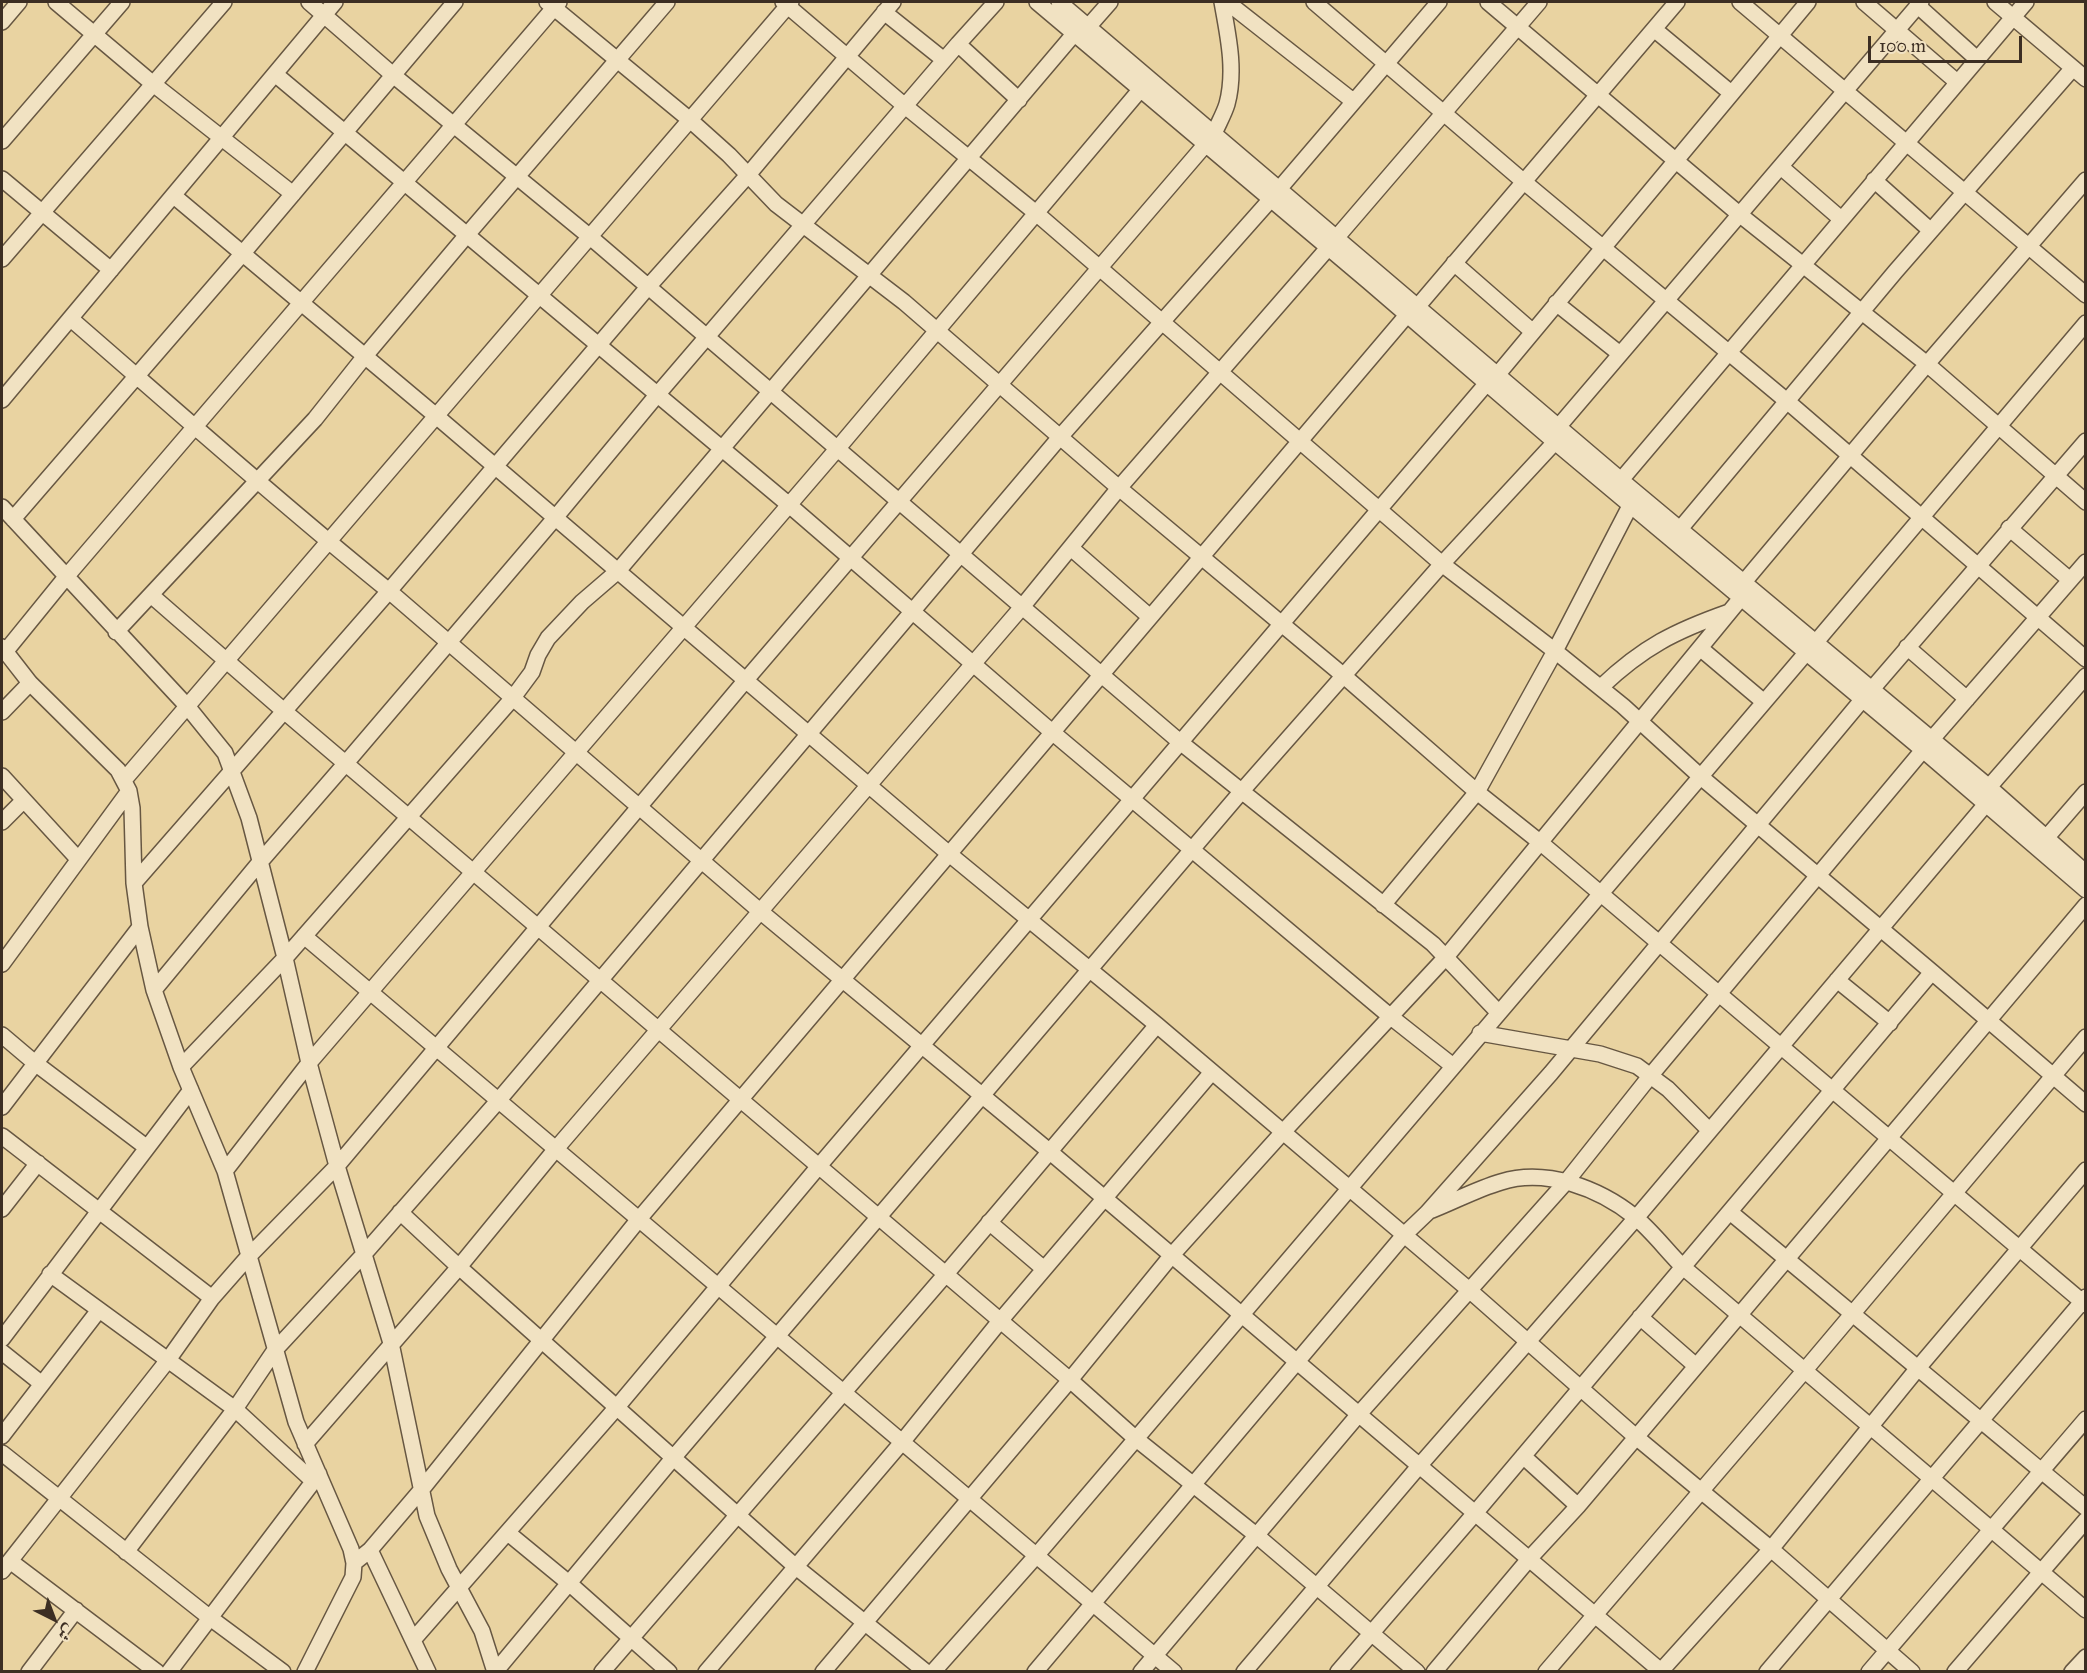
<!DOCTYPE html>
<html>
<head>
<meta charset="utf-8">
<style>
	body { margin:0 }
	#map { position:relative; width:2087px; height:1673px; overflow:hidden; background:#e9d3a1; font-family:"IM FELL Great Primer",Amiri,serif }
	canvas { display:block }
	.frame { position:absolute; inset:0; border:3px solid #3c2e23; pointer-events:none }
	.north { position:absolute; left:24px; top:1589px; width:60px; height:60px; -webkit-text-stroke:4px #f1e2c2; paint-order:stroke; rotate:138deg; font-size:16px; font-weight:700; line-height:24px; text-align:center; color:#3c2e23 }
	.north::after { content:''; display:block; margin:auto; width:21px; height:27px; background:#3c2e23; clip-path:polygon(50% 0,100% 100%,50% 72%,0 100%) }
	.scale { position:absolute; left:1868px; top:36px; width:154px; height:27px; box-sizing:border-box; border:3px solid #3c2e23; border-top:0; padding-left:8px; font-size:18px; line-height:21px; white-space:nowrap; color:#3c2e23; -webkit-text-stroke:4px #f1e2c2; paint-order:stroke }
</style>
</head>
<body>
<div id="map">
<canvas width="2087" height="1673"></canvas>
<div class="frame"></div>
<div class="north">ش</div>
<div class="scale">100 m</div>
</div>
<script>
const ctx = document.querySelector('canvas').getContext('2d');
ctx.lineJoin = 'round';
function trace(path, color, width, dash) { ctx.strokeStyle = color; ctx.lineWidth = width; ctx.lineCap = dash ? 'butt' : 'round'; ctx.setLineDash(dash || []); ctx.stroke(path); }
const minor = new Path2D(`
	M56,2L152,83L293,194
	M309,2L393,75L589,236L1180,742L1433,944L1498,1012
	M547,2L690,120L729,155L776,204L904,302L1119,488L1344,676L1477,792L1541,843L2086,1305
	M783,2L905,106L1036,213L1442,564L1555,651L1623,706L1701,777L1932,972L2086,1104
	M996,2L958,44L1019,100
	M1037,2L1368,281L1555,442L1923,750L2086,890
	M1059,2L1621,480L1989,787L2086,873
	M1227,2L1353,101
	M1314,2L1523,181L1788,402L2086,659
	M1488,2L1739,214L1927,364L2086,502
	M1740,2L2086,295
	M1864,2L1957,82
	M1995,2L2086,79
	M1917,5L1977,59
	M884,12L944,60
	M2,22L19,2
	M1088,27L1110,2
	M1654,29L1731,93
	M275,74L788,504L1052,732L1391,1017L1453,1066
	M1214,134C1218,124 1224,114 1227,104C1236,71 1228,35 1222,2
	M2,141L122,2
	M1781,167L1841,219
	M2,179L111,270
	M1874,180L1930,230
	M1280,188L1439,2
	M174,196L435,415L948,853L1157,1025L1468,1289L1636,1437L1771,1549L1912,1672
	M1337,237L1539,2
	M2,259L224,2
	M1454,263L1533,332
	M1556,303L1620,354
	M1418,306L1677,2
	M71,319C176,410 280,503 389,591L761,912L1049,1151L1662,1672
	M1498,374L1808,2
	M2,400L335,2
	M1559,426L1921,2
	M1621,480L2026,2
	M2,507L187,706L225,753L249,818L285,958L309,1063L337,1166L391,1343L427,1516L449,1569L482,1631L495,1672
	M13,519L243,253L455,2
	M2009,528L2070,580
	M1680,529L1895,272L2073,68
	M1071,548L1150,617
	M1744,582L1927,364L2086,180
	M151,595L284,711L1070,1380L1135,1438L1256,1535L1417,1672
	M116,632L315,419L365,356L466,236L667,2
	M1816,642L2086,323
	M2,647L30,683L118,770L129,791L132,808L134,883L140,927L154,990L181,1067L225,1171L296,1422L351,1549L354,1563L353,1577L305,1672
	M1907,647L1967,699
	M1700,648L1764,702
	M5,652L66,577L559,2
	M1601,687C1643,647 1675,631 1729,612
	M1872,689L2086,441
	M2,712L30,683
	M1932,739L2086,562
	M2,776L78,859
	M124,780L791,2
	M1989,787L2086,676
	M2,822L24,800
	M2047,837L2086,792
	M134,883L389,591L648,287L748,175L893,2
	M1383,905L1477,792L1555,651L1630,506
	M304,936L1174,1672
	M2,964L129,791
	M1837,980L1890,1023
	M154,990L260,862L346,763L555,518L657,395L958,44
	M1480,1033L1600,1054L1637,1066L1668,1089L1709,1130
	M2,1035L35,1063L146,1147
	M181,1067L285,958L512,699L532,672L538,655L548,638L582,602L618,571L1074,34
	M2,1107L140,927
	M2,1136L212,1298
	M225,1171L309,1063L838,448L1140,90
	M2,1209L38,1163
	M1432,1210C1455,1201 1477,1189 1501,1182C1546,1168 1599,1188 1635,1217C1652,1231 1667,1251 1683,1267L2086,1610
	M400,1212L459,1267L796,1567L926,1672
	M1730,1212L2086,1508
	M989,1222L1044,1269
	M50,1274L235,1409L313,1481
	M1640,1317L1696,1366
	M2,1339L191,1090
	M2,1352L42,1384
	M2,1436L99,1310
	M305,1444L459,1267L555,1150L1022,607L1119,488L1328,248
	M2,1453L209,1617L283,1672
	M1523,1456L1578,1506
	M508,1533L570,1584L669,1672
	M370,1550L428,1672
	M126,1552L235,1409L275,1350L364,1254L498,1101L1060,437L1271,199
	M10,1561L157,1672
	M354,1563L370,1550L422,1489L639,1219L1407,315
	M2,1571L168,1360L212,1298L248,1257L337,1166L745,681L1205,145
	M413,1640L617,1407L819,1166L1487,383
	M29,1672L76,1610
	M169,1672L319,1474
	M495,1672L674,1457L1241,792L1442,564L1555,442
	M602,1672L945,1275L1157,1025
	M706,1672L903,1441L1000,1321L1212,1072
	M823,1672L1070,1380L1172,1255L1283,1132L1446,957L1741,598
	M933,1672L1036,1556L1806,653
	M1035,1672L1404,1235L1427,1213L1551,1073L1862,700
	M1141,1672L1359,1414L1566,1182L1651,1075L1923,750
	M1244,1672L1420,1465L1636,1218L1986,804
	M1338,1672L1476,1512L1932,972
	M1434,1672L1529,1559L1578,1506L2086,905
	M1546,1672L1805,1370L2086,1037
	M1660,1672L1771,1549L1918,1368L2086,1170
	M1767,1672L2086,1297
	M1869,1672L2086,1419
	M1955,1672L2086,1520
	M2072,1672L2086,1657`);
trace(minor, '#675742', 18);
trace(minor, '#f1e2c2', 15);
</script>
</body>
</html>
